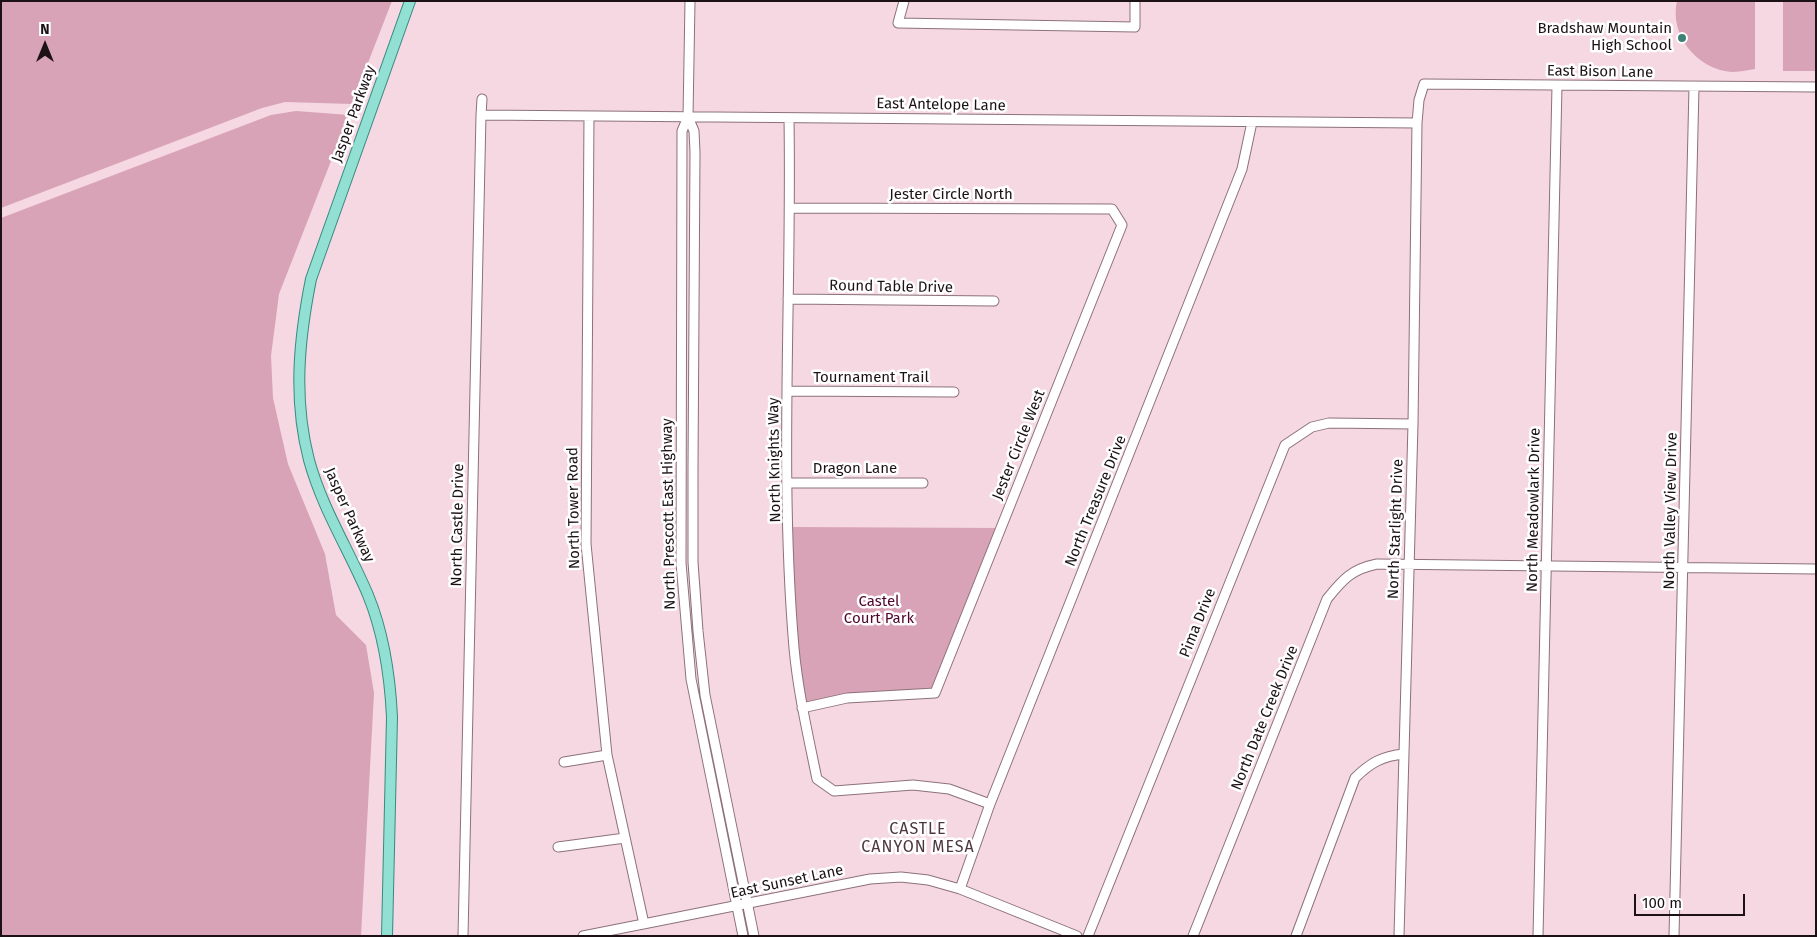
<!DOCTYPE html>
<html>
<head>
<meta charset="utf-8">
<style>
	body { margin:0 }
	#map { position:relative; width:1817px; height:937px; overflow:hidden; background:#f5d8e2; font-family:"Fira Sans",sans-serif }
	canvas { display:block }
	.frame { position:absolute; inset:0; border:2px solid #1c1216; pointer-events:none }
	.north { position:absolute; left:20px; top:20px; width:50px; height:50px; -webkit-text-stroke:4px #fff; paint-order:stroke; rotate:0deg; font-size:14px; font-weight:700; line-height:20px; text-align:center; color:#1c1216 }
	.north::after { content:''; display:block; margin:auto; width:18px; height:22px; background:#1c1216; clip-path:polygon(50% 0,100% 100%,50% 72%,0 100%) }
	.scale { position:absolute; left:1634px; top:894px; width:111px; height:22px; box-sizing:border-box; border:2px solid #1c1216; border-top:0; padding-left:6px; font-size:15px; line-height:18px; white-space:nowrap; color:#1c1216; -webkit-text-stroke:4px #fff; paint-order:stroke }
</style>
</head>
<body>
<div id="map">
<canvas width="1817" height="937"></canvas>
<div class="frame"></div>
<div class="north">N</div>
<div class="scale">100 m</div>
</div>
<script>
const ctx = document.querySelector('canvas').getContext('2d');
ctx.lineJoin = 'round';
function fillPath(path, color) { ctx.fillStyle = color; ctx.fill(path, 'evenodd'); }
function trace(path, color, width, dash) { ctx.strokeStyle = color; ctx.lineWidth = width; ctx.lineCap = dash ? 'butt' : 'round'; ctx.setLineDash(dash || []); ctx.stroke(path); }
function drawText(font, color, halo, rows, align = 'center') {
  ctx.font = font + ' "Fira Sans",sans-serif'; ctx.lineWidth = 5; ctx.setLineDash([]); ctx.textBaseline = 'middle'; ctx.strokeStyle = halo; ctx.fillStyle = color; for (const [text, x, y, turn = 0] of rows) {
    ctx.save(); ctx.translate(x, y); ctx.rotate((+turn || 0) * Math.PI / 180); ctx.textAlign = isNaN(turn) ? turn : align; if (halo) ctx.strokeText(text, 0, 0); ctx.fillText(text, 0, 0); ctx.restore();
  }
}
const green = new Path2D(`
	M1,1H392L352,104L285,102L262,108L1,208Z
	M1677,1H1755V69C1747,70 1739,72 1731,72C1697,69 1669,35 1677,1Z
	M1783,1H1816V71H1783Z
	M296,111L349,115L279,294L271,356L273,398L288,464L325,554L336,615L366,645L374,693L361,936H1V218L271,115Z
	M789,527L1001,528L935,693L802,708Z`);
const minor = new Path2D(`
	M690,1L688,117L682,131L681,563L691,679L743,936
	M904,1L898,23L1135,27V1
	M482,99L481,115L1417,123
	M589,116L586,544L607,755L644,924
	M688,117L694,131L695,152L693,468V562L698,631L705,695L754,936
	M789,118C792,294 779,472 794,648C798,692 808,735 817,779L834,791L913,785L949,789L990,804
	M790,208L1112,209L1122,225L935,693L847,698L802,708
	M788,299L994,301
	M788,391L954,392
	M787,483H923
	M564,762L607,755
	M558,847L625,838
	M960,889L990,804L1242,169L1252,122
	M463,936L481,115
	M583,936L870,879L901,877L928,880L960,889L1077,936
	M1088,936L1285,445L1312,427L1329,423L1413,424
	M1193,936L1327,599C1343,579 1352,569 1377,564L1816,569
	M1296,936L1355,778C1370,763 1382,756 1404,754
	M1399,936L1413,424L1417,123L1419,100L1424,84L1816,87
	M1538,936L1557,86
	M1674,936L1694,87`);
const major = new Path2D(`
	M387,936L392,717C390,675 384,634 368,595C349,550 322,508 309,460C293,399 299,339 311,279L410,1`);
const markers = [
	[1682,38,5,"#3d8176"]
];
const poiNames = [
	["Bradshaw Mountain",1672,29],
	["High School",1672,46]
];
const streetNames = [
	["East Bison Lane",1600,72,1],
	["East Antelope Lane",941,105,1],
	["Jasper Parkway",354,114,-70],
	["Jester Circle North",951,195],
	["Round Table Drive",891,287,1],
	["Tournament Trail",871,378],
	["Jester Circle West",1019,445,-68],
	["North Knights Way",775,460,-91],
	["Dragon Lane",855,469],
	["North Treasure Drive",1096,501,-68],
	["North Tower Road",574,508,-91],
	["North Meadowlark Drive",1534,510,-89],
	["North Valley View Drive",1671,511,-89],
	["North Prescott East Highway",669,514,-91],
	["Jasper Parkway",349,515,66],
	["North Castle Drive",458,525,-89],
	["North Starlight Drive",1396,529,-88],
	["Pima Drive",1198,623,-68],
	["North Date Creek Drive",1265,718,-68],
	["East Sunset Lane",787,882,-12]
];
const parkNames = [
	["Castel",879,602],
	["Court Park",879,619]
];
const neighbourhoodNames = [
	["CASTLE",918,830],
	["CANYON MESA",918,848]
];
fillPath(green, '#d8a3b6');
trace(minor, '#8c717b', 11);
trace(major, '#398a7f', 12);
trace(minor, '#fff', 9);
trace(major, '#92dfd4', 10);
for (const [x, y, r, color] of markers) { const dot = new Path2D(); dot.arc(x, y, r, 0, 2 * Math.PI); ctx.fillStyle = color; ctx.fill(dot); trace(dot, '#fff', 2); }
drawText('15px', '#1c1216', '#fff', poiNames, 'right');
drawText('15px', '#1c1216', '#fff', streetNames);
drawText('15px', '#51042d', '#fff', parkNames);
ctx.letterSpacing = '1px';
drawText('16px', '#4d363e', '#fff', neighbourhoodNames);
ctx.letterSpacing = '0px';
</script>
</body>
</html>
